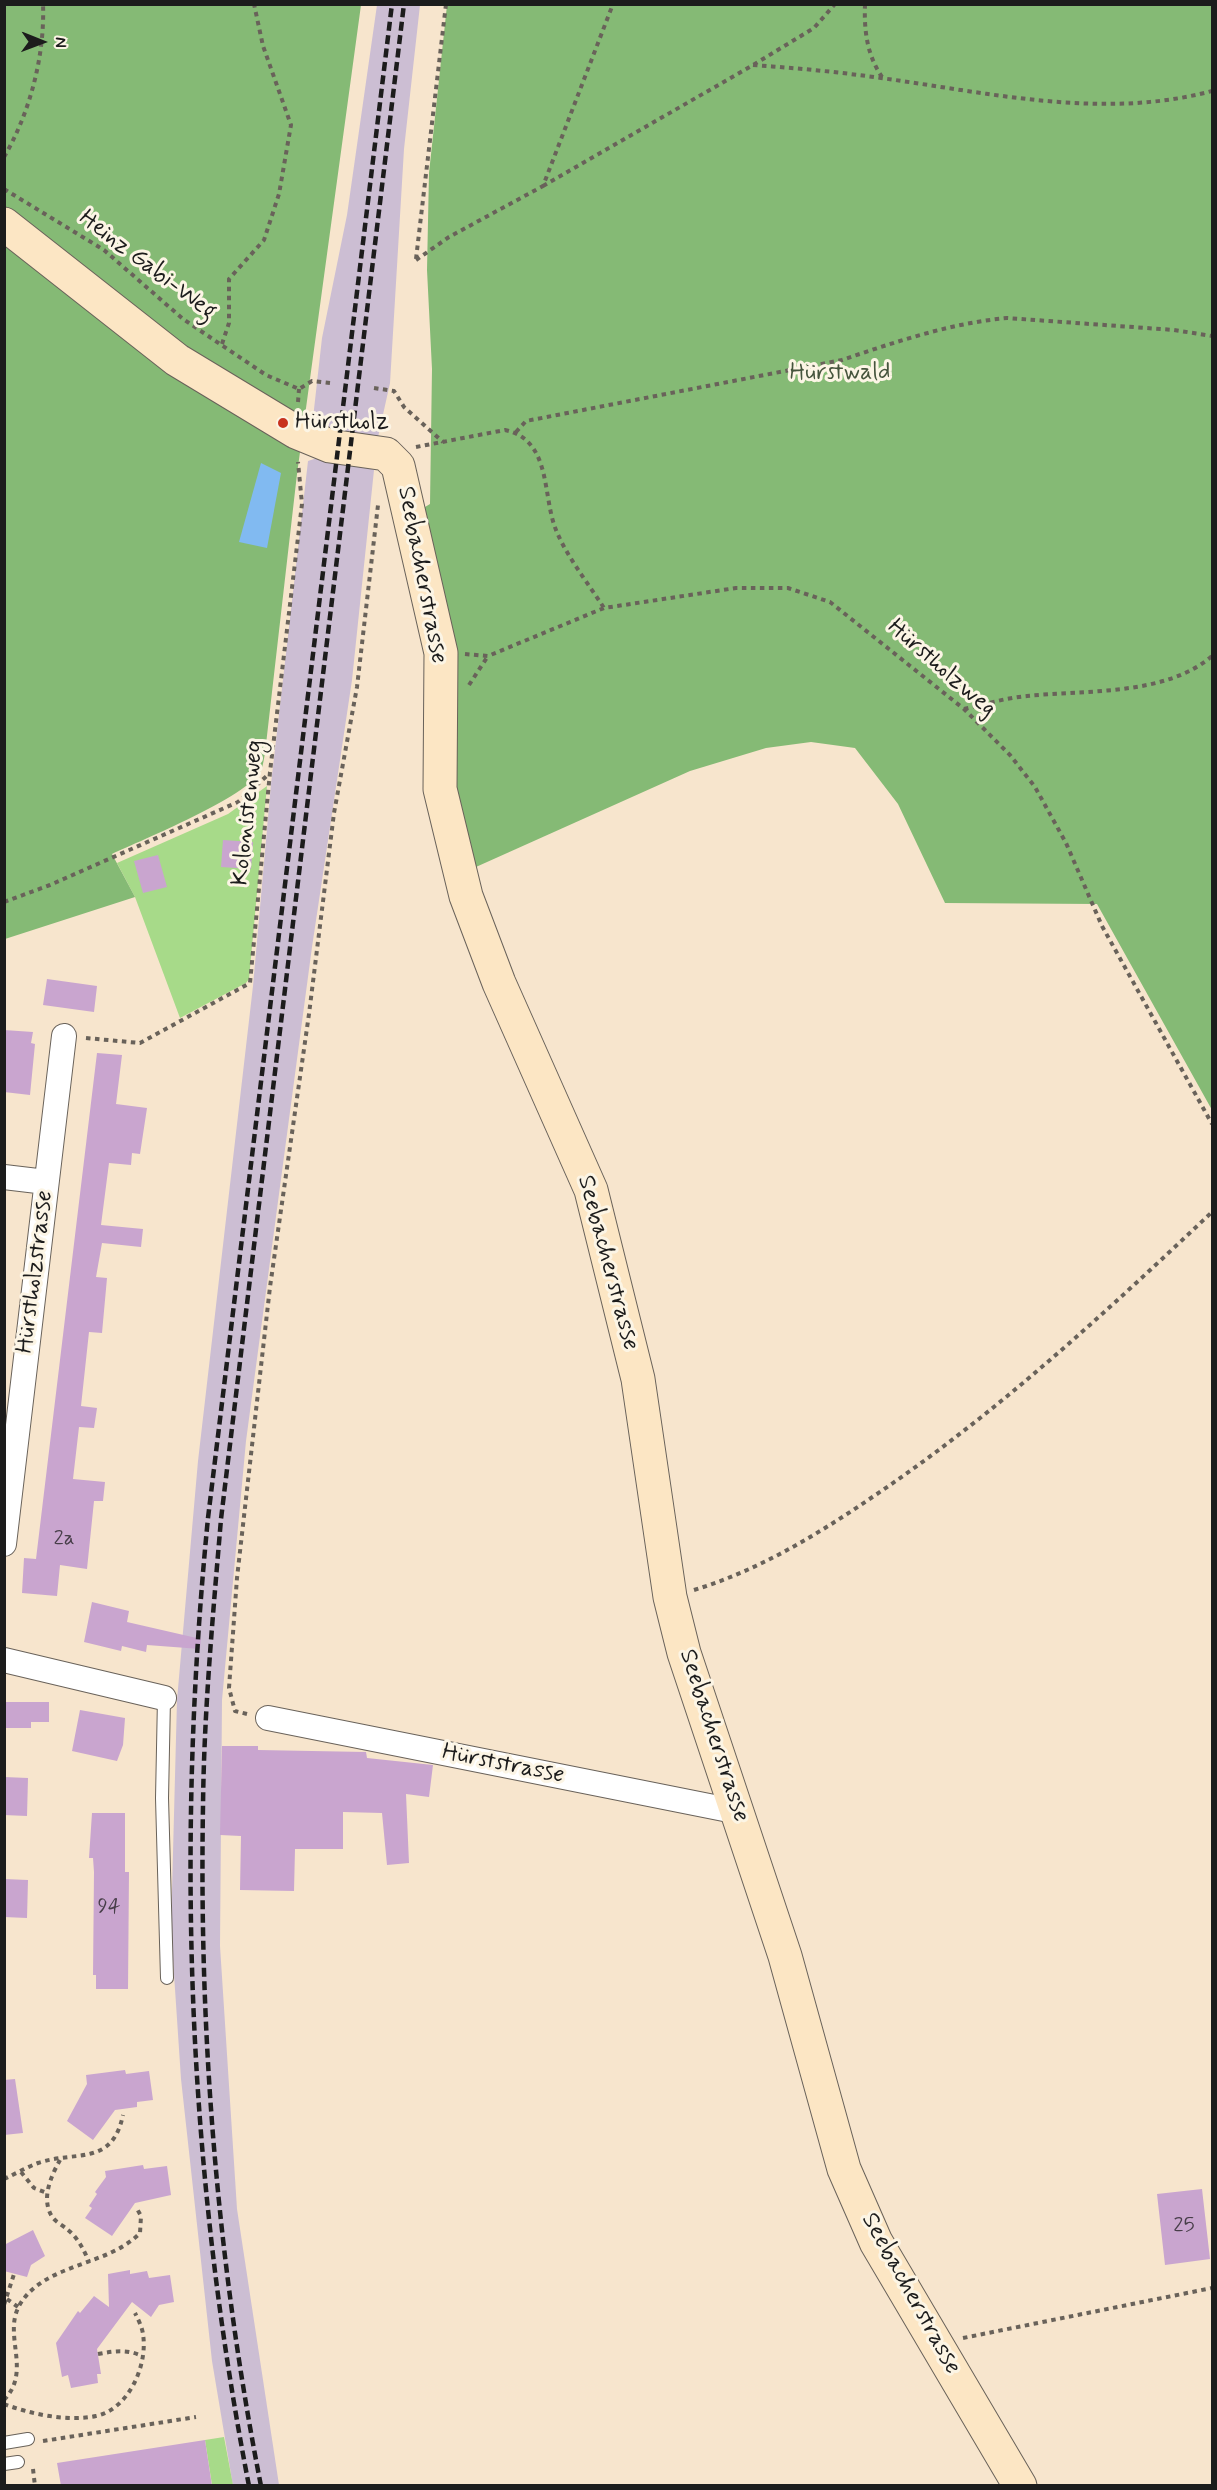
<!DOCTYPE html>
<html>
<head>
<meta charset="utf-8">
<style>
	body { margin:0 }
	#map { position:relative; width:1217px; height:2490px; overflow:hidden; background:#f7e5cd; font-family:Mynerve,sans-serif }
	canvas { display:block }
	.frame { position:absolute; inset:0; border:6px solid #1c1c1c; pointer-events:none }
	.north { position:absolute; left:12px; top:12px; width:60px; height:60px; -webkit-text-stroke:4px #fcf5e5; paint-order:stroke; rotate:91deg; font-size:16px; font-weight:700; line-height:24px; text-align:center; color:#1c1c1c }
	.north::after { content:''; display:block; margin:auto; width:21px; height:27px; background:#1c1c1c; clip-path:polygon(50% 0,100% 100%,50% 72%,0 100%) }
</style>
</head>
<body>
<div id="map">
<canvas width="1217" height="2490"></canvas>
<div class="frame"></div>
<div class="north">N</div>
</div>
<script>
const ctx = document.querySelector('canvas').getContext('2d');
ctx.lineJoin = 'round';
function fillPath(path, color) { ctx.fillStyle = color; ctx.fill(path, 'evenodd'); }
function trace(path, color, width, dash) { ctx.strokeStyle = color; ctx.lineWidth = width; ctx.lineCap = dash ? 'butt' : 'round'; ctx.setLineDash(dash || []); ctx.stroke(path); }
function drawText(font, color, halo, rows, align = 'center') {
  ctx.font = font + ' Mynerve,sans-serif'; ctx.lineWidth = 6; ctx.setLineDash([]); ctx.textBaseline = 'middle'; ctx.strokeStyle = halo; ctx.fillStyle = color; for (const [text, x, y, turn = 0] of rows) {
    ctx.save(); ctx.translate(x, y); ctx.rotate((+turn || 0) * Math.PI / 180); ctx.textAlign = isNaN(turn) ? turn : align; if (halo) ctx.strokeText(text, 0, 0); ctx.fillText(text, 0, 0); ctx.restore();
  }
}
const industrial = new Path2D(`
	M377,5H420L404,149L390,383L378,437L312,427L322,338L347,215Z
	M329,454L374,470L352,680L312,947L246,1441L222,1700L220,1946L237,2209L279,2485L233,2486L212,2361L181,2079L171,1929L177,1700L198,1461L253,986L271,784L308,461Z`);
const green = new Path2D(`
	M267,786L249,979L246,983L180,1018L135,897L117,863L228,814Z
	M224,2437L233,2485H212L205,2440Z`);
const forest = new Path2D(`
	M5,5H361L297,474L265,753C264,758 263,766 261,771C247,797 142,840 112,854L135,897L5,939Z
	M447,5H1212V1110L1097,904L945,903L898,804L855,748L811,742L766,748L690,771L467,871L420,510L430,504L432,369L427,270L429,173Z`);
const water = new Path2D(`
	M261,463L281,473L267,548L239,542Z`);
const building = new Path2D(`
	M223,840L253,842L251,869L221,867Z
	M158,855L167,887L143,893L134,861Z
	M47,979L97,986L94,1012L43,1005Z
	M4,1030L33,1032L31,1043L35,1044L30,1095L4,1092Z
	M97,1053L122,1055L116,1104L147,1108L140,1154L132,1153L131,1165L109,1163L101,1225L143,1229L141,1247L102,1243L96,1277L107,1278L102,1333L89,1332L81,1406L97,1408L94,1428L79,1427L73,1479L105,1482L103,1501H94L87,1569L60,1565L57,1596L22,1593L24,1558L36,1559Z
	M92,1602L129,1611L127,1622L201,1639L200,1649L147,1645L146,1652L122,1646L121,1651L84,1642Z
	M4,1702H49V1722H31V1728H4Z
	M80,1710L125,1718L123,1745L117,1761L72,1751Z
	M222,1746H258V1750L366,1752L367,1758L433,1765L429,1797L406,1794L409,1863L387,1865L382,1813L343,1812V1849H295L294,1891L240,1890L241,1836L220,1835Z
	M4,1777L28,1778L27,1816L4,1815Z
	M92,1813H125V1872H129L128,1989H96V1975H93L94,1872L93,1858H89Z
	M4,1879L28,1880L27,1918L4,1917Z
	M125,2070L126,2074L149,2071L153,2100L137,2102V2107L115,2110L93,2140L67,2121L87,2084L86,2075Z
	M15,2079L23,2133L4,2135V2080Z
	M143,2165L144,2169L167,2166L171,2195L135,2203L112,2236L85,2218L92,2208L89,2206L97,2194L95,2192L106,2177L105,2171Z
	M1202,2189L1210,2259L1165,2265L1157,2194Z
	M33,2230L45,2256L31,2265L27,2277L4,2271V2245Z
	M130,2270V2274L147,2271L149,2278L170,2275L174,2302L159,2305L151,2317L132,2302L97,2349L101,2374H97L98,2383L71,2388L68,2375L62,2377L56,2343L78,2311L80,2313L94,2296L109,2307L108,2274Z
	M205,2440L212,2486H61L57,2463Z`);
const path = new Path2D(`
	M865,4C864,31 867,55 882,77
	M753,65C796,68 839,72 881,78C990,93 1104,120 1212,91
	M4,157C30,113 45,55 43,4
	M543,186L753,65L814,28L835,4
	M4,189L104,250L183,319L266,375L299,389L312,381L330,383
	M416,259L446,4
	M416,260L449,237L543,186L613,4
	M222,344L229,323V279L264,240L279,194L291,125L263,46L254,4
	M374,388L394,391L404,407L443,442
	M298,402L299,389
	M516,432L526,421L842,360C895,342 951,323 1007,318L1174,330L1212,336
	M416,447L505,430C552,440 542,496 556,530C567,557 588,583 604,608
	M465,654L488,656L604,608L736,588H788L830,602L964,709L1010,755L1035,787L1066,843L1102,926L1212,1124
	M469,685L488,656
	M964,709C985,704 1006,698 1027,696C1085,690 1166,696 1212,656
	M4,902L50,885L238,802L270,773
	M86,1038L140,1043L250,983L270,772L302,504L298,462
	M694,1590C759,1570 815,1536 871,1498C995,1415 1104,1314 1212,1212
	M247,1714L235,1711L229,1688L237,1578L270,1287L309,1014L334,813L357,687L378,505
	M60,2160C51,2176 40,2200 53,2218C57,2223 64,2226 68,2230C78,2238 84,2250 89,2262
	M21,2172L34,2188L47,2193
	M4,2179C15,2174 27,2167 38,2163C76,2150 112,2167 123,2115
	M7,2299L18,2307
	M4,2305L14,2274
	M963,2338L1212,2288
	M98,2354C114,2351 127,2349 142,2356
	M4,2400C32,2371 3,2336 19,2306C43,2263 107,2267 140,2233L141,2216L136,2207
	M4,2404C30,2414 68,2422 96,2416C129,2409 148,2365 143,2334C142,2327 138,2319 135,2313
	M43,2441L196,2417
	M33,2469L35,2486`);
const lane = new Path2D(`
	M164,1698L162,1798L167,1978
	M4,2443L28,2439
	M4,2464L18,2462`);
const street = new Path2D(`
	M4,1177L46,1182
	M4,1544L64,1036
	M4,1660L164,1698
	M268,1718L739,1812`);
const secondary = new Path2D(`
	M4,224L177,360L296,432L330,446L386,454L398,466L441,653L440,789L466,896L499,983L591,1190L638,1379L670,1597L684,1653L785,1956L844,2169L876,2242L1020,2486`);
const rail = new Path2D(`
	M249,2486C187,2167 176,1841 208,1518L392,4
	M261,2486C217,2262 199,2034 203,1806C204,1710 213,1615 221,1519L404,4`);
const markers = [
	[283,423,6,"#c8321e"]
];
const numberNames = [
	["2a",64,1540],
	["94",109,1908],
	["25",1184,2227]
];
const streetNames = [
	["Heinz Gabi-Weg",147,266,37],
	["Seebacherstrasse",421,575,79],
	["Hürstholzweg",941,669,41],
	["Kolonistenweg",249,813,-84],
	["Seebacherstrasse",607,1263,75],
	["Hürstholzstrasse",36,1272,-83],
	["Seebacherstrasse",713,1736,72],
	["Hürststrasse",503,1765,11],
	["Seebacherstrasse",910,2294,61]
];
const parkNames = [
	["Hürstwald",840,374]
];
const poiNames = [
	["Hürstholz",295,423]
];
fillPath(industrial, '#ccbed3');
fillPath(green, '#a7da89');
fillPath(forest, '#85ba75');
fillPath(water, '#81baf1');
fillPath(building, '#c9a5cf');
trace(lane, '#69625a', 14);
trace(street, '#69625a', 26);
trace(secondary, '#69625a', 35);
trace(path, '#69625a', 4, [4.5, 4.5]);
trace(lane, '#fff', 12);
trace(street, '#fff', 24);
trace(secondary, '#fce6c4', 33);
trace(rail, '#1c1c1c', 4.5, [9, 4.5]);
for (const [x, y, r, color] of markers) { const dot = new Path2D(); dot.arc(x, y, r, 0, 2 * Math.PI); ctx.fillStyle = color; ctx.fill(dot); trace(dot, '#fcf5e5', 2); }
drawText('21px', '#473e49', null, numberNames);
drawText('24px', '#1c1c1c', '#fcf5e5', streetNames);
drawText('24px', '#46553d', '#fcf5e5', parkNames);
drawText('24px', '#1c1c1c', '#fcf5e5', poiNames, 'left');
</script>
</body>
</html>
